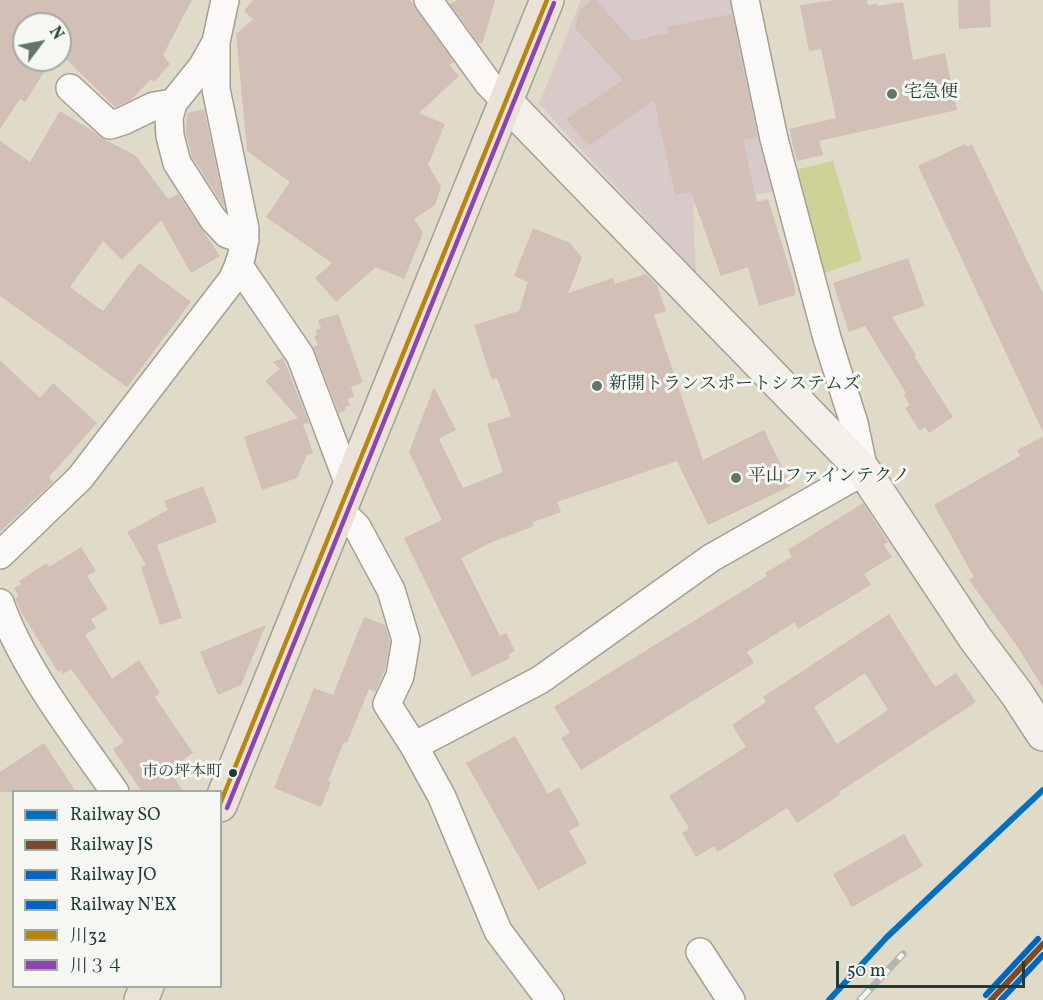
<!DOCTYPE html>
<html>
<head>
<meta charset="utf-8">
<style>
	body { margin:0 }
	#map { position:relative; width:1043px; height:1000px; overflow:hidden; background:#e0dac8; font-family:Vollkorn,"Noto Serif JP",serif }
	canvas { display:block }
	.legend { position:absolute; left:12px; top:790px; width:210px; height:198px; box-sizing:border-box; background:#f6f6f2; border:2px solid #a0aca6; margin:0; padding:8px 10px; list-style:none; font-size:18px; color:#1f3d34 }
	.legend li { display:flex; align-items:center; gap:12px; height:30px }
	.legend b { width:30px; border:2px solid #a0aca6 }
	.north { position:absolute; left:12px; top:12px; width:60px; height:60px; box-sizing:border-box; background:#f6f6f2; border:2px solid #a0aca6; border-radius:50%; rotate:58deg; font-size:16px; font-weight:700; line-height:24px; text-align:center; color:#1f3d34 }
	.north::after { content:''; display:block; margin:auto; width:21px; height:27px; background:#637468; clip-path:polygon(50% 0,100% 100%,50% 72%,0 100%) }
	.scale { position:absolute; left:836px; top:961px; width:189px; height:27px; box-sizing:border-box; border:3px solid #1f3d34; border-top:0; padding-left:8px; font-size:18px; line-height:21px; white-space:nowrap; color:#1f3d34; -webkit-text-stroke:4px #f6f6f2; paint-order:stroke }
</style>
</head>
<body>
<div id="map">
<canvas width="1043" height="1000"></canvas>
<ul class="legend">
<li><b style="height:8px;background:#0071c1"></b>Railway SO</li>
<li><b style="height:8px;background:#7a4b2a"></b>Railway JS</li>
<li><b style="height:8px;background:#0067c0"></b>Railway JO</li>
<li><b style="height:8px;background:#0065bd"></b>Railway N'EX</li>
<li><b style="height:8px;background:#b68610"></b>川32</li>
<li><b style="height:8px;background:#8e44ad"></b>川３４</li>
</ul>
<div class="north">N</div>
<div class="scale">50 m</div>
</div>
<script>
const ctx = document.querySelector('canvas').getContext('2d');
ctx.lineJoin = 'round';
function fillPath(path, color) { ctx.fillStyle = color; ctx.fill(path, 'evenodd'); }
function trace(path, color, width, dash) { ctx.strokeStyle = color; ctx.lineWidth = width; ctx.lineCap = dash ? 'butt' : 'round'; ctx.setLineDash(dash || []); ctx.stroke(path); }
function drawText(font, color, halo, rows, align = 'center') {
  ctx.font = font + ' Vollkorn,"Noto Serif JP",serif'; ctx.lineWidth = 6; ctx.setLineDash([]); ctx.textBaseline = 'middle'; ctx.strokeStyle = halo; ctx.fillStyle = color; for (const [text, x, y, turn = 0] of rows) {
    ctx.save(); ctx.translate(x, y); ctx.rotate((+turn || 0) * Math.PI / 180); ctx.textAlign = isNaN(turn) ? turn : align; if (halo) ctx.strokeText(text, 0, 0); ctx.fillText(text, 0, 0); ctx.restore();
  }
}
const industrial = new Path2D(`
	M581,0H736L778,191L693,205L696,273L539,104Z`);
const green = new Path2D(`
	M833,161L862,260L824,273L795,170Z`);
const building = new Path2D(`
	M0,0H192L163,55L170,64L154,82L151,79L131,100L115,107L60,53V24H24V60H52L25,102L20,99L0,129Z
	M253,0H410L454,62L449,65L459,76L419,113L445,124L428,165L441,186L435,205L414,219L423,233L404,279L376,267L336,302L315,278L332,263L266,217L290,182L247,151L236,34L253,19L244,11Z
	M457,0H495L483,42L479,44L450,4Z
	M592,0H596L632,41L668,33L667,27L732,14L757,137L743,140L757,202L768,199L795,287V295L759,306L748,267L721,276L691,192L675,195L654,100L589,146L566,119L623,80L575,28L579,11Z
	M836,0H867L868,5L877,4L878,6L903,2L913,60L945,53L957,110L819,141L823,155L797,161L789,129L836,118L821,49L809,51L800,5Z
	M958,0H990L991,27L959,29Z
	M204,109L225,208L192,157L186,134L187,113Z
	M60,111L93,131L100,137L136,156L168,199L178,194L220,256L191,273L161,220L122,260L103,241L70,287L103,311L139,263L191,302L127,387L0,296V141L30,162Z
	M965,144L966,147L972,144L1043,294V432L918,166Z
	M533,228L570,243L582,258L568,293L613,278L615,284L646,274L657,285L666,311L654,315L703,460L764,430L791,486L708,525L677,461L557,502L561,512L533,522L534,526L492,542L461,558L500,636L506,633L515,651L509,654L510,658L472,677L404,538L442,520L409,452L434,387L456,430L439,439L463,488L503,472L487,424L511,416L497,378L492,380L474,325L519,311L528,282L514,276Z
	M908,258L925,306L892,317L916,355L914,356L953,417L929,433L925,427L920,431L905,408L910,405L904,395L906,393L865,326L849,332L833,283Z
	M338,314L363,382L351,387L354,397L348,399L350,405L345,407L346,410L339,413L313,347L318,345L314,336L317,335L316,330L321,328L318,320Z
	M283,358L309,423L303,424L313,453L307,455L297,478L262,490L244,437L298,418L265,381L280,369L273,362Z
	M0,360L40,398L53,383L97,423L49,477L53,482L0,532Z
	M1043,437V688L1019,649L969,580L974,577L934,505L1020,456L1017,450Z
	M203,486L217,522L157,545L182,618L160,625L141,567L146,565L127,532L168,510L164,501Z
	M863,503L888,542L884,545L892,557L864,574L871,585L798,629L795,622L747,652L754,663L581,770L561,738L570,733L554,707L767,576L765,573L792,557L788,550Z
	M81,547L96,571L87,576L108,609L91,619L96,628L85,635L112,679L139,660L160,693L155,697L193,753L171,768L177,777L175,779L183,792H142L113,749L124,742L71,669L63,674L61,670L58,672L20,610L15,598L19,596L14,588L21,584L19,581L47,563L49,567Z
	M889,614L935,687L956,673L976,702L839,792L841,794L797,823L787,808L718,852L714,846L696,857L682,833L689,828L669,796L746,747L732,725L766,702L763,697ZM865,673L888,710L837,744L814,707Z
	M364,617L385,625L390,641L386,667L375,692L369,689L347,743L344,742L328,781L331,782L321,807L274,788L314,688L333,695Z
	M266,625L241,685L218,695L200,652Z
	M515,736L548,794L559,787L580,825L569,831L587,863L538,890L466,763Z
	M44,743L76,792H0V772Z
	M904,834L923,866L852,907L833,874Z`);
const street = new Path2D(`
	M428,0L488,83L506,102
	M216,42L202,67L173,103L169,118L170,136L177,163L213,219L227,234L245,240
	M70,88L110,125L123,121L154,106L173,103
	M239,266L300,355L350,487
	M340,510L357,527L391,590L406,640L400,676L387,704L414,746L442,797L498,931L550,1000
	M0,555L80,478L232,280C241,263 245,248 245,229L216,89V42L225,0
	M0,603C24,670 74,733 115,792
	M414,746L540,680L711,558L864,471L854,423L827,338L774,139L745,0
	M700,952L731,1000`);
const secondary = new Path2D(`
	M506,102L864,471L975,638L1017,694L1043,734`);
const highway = new Path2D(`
	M220,805L547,0
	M141,1000L147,986`);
const rail = new Path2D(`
	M860,1000L903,954`);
const bus1 = new Path2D(`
	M220,804L547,0`);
const bus2 = new Path2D(`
	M227,808L554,3`);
const rail1 = new Path2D(`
	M829,1000L887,937L1043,790`);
const rail2 = new Path2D(`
	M991,1000L1043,944`);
const rail3 = new Path2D(`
	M1001,1000L1043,955`);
const rail4 = new Path2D(`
	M986,995L1038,939`);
const markers = [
	[892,94,6,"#637468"],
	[597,386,6,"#637468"],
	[736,478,6,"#637468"],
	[233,773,5,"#1f3d34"]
];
const busNames = [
	["市の坪本町",222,773]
];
const poiNames = [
	["宅急便",904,94],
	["新開トランスポートシステムズ",609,386],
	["平山ファインテクノ",748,478]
];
fillPath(industrial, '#d8cac8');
fillPath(green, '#cdd297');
fillPath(building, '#d2bfb6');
trace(street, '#a0a094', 30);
trace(secondary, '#a0a094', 36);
trace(highway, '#a0a094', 36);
trace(street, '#faf9f7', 27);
trace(secondary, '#f4f0e9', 33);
trace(highway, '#eae2d6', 33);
trace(rail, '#b1b4b0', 7);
trace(rail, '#f6f6f2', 4.5, [14]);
trace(bus1, '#b68610', 4.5);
trace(bus2, '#8e44ad', 4.5);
trace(rail1, '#0071c1', 6);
trace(rail2, '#7a4b2a', 6);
trace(rail3, '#0067c0', 6);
trace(rail4, '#0065bd', 6);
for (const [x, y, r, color] of markers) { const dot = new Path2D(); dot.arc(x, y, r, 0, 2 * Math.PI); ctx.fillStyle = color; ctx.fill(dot); trace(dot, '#f6f6f2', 2); }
drawText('16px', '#1f3d34', '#f6f6f2', busNames, 'right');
drawText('18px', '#1f3d34', '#f6f6f2', poiNames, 'left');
</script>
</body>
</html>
